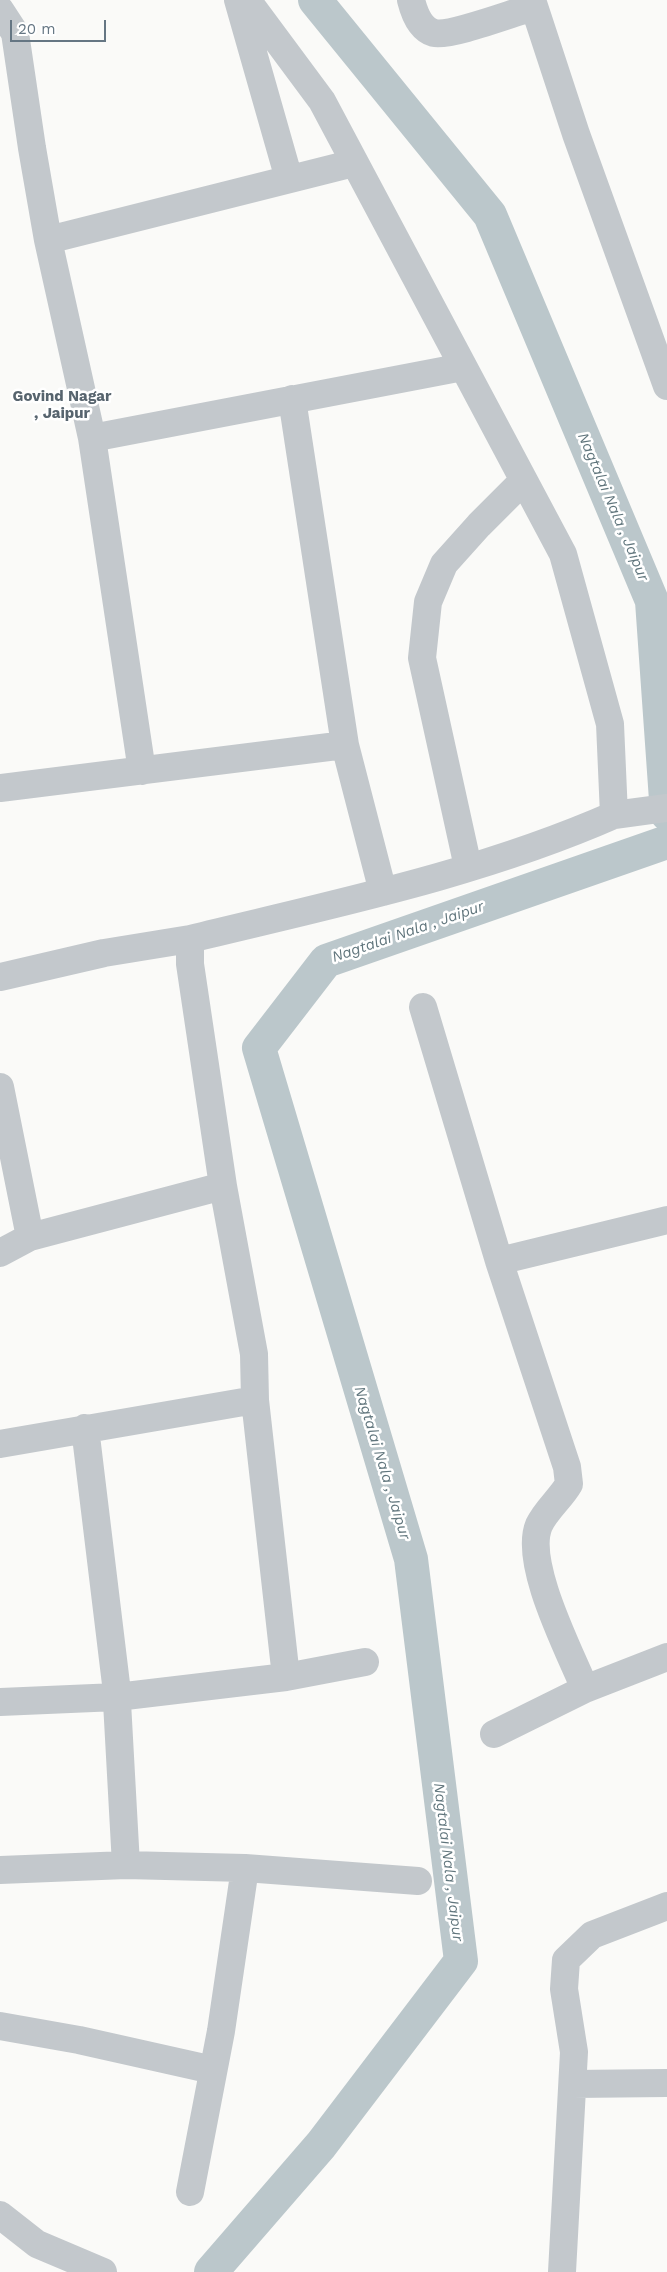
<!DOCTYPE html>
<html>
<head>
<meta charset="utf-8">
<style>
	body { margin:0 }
	#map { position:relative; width:667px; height:2272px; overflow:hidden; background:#fafaf8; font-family:"Work Sans",sans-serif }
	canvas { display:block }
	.scale { position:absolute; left:10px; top:20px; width:96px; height:22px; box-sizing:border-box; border:2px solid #657683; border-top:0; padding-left:6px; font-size:15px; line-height:18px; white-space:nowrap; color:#657683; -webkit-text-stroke:4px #fff; paint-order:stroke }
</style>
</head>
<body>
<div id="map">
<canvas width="667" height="2272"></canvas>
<div class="scale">20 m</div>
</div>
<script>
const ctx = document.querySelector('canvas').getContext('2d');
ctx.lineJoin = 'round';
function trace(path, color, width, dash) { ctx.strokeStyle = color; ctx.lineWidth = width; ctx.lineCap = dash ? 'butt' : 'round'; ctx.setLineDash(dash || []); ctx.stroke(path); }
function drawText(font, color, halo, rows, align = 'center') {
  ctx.font = font + ' "Work Sans",sans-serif'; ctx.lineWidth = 5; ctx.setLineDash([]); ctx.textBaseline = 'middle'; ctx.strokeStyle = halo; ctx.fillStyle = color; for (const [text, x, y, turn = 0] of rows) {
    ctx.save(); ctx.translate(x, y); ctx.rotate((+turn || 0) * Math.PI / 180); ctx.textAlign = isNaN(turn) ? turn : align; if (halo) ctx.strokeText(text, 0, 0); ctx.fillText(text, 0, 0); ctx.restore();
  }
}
const canal = new Path2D(`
	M315,0L490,215L652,601L667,814
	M211,2272L321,2145L461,1961L411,1559L259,1048L326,961L667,842`);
const minor = new Path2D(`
	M238,0L289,179
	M247,0L322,101L563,554L610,724L614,815C480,874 333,904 190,939V964L223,1186L254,1354L255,1400L286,1677
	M411,0C414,12 420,29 434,33C450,37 515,12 534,7
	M532,0L576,134L667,386
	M0,10L15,33L32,148L48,240
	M92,438L48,240L354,163
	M345,745L383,892
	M142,771L92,438L463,367
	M0,788L345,745L292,399
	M614,815L667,808
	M468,867L422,658L428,602L444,564L479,525L523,481
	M0,977L104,953L190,939
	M423,1007L499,1261L667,1220
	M0,1087L30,1237L223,1186
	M0,1253L30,1237
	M499,1261L567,1467L569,1484C561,1498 546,1510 539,1525C523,1563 570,1652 585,1689L667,1657
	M85,1428L116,1684L126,1865
	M0,1444L255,1400
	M0,1702L117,1697L286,1677L365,1662
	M494,1734L585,1689
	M245,1868L418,1881
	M0,1870L126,1865L245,1868L221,2031L190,2192
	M0,2026L79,2040L213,2070
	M573,2084L667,2083
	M0,2215L37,2244L103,2272
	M562,2272L574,2052L564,1989L566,1960L592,1935L667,1906`);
const neighbourhoodNames = [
	["Govind Nagar",62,397],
	[", Jaipur",62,414]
];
const waterNames = [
	["Nagtalai Nala , Jaipur",613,507,67],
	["Nagtalai Nala , Jaipur",408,932,-19],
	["Nagtalai Nala , Jaipur",382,1463,73],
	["Nagtalai Nala , Jaipur",448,1862,83]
];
trace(canal, '#bbc7cb', 34);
trace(minor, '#c3c8cc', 28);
drawText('bold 15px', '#57646e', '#fff', neighbourhoodNames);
drawText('italic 15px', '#60757c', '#fff', waterNames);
</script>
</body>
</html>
